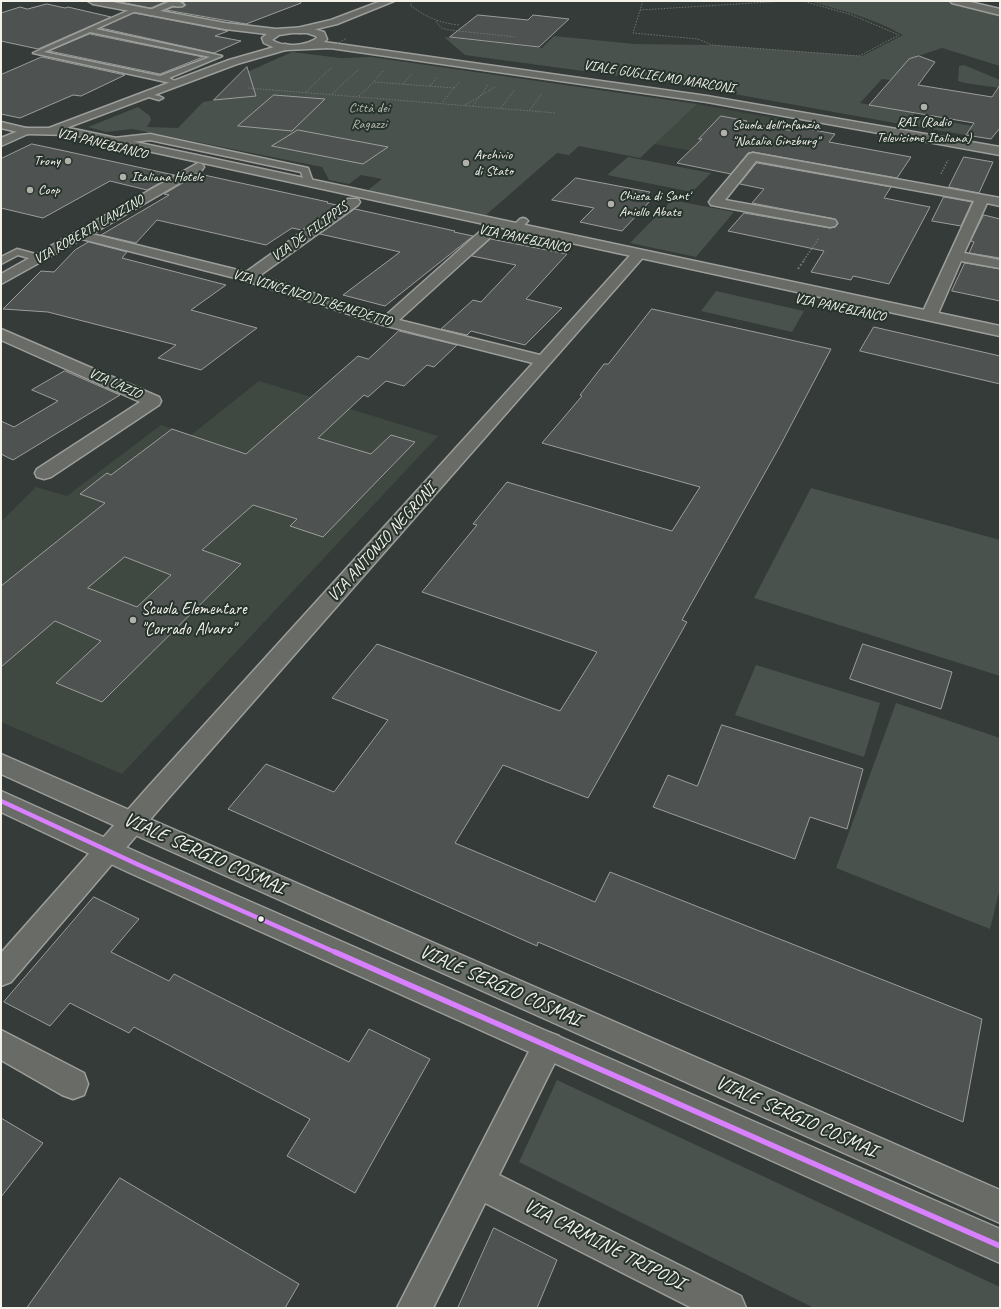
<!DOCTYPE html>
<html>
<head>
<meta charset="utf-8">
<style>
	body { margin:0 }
	#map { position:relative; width:1001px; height:1309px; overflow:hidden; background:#353b38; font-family:Caveat,sans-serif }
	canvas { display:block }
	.frame { position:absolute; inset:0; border:2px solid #f4f1e8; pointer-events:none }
</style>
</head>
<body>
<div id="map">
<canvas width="1001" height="1309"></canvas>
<div class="frame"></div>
</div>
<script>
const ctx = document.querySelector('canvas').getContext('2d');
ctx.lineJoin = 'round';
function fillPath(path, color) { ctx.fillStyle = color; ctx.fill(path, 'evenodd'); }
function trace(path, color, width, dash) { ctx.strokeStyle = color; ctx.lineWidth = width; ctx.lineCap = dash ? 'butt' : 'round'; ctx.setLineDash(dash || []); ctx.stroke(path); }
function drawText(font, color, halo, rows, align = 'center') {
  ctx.font = font + ' Caveat,sans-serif'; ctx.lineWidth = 4; ctx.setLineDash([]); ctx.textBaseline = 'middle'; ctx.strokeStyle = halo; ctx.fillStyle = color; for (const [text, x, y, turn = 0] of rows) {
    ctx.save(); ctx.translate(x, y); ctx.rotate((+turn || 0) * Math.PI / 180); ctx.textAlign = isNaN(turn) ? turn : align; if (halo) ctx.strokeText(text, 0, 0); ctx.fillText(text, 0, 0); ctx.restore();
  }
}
const built = new Path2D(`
	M697,104L790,121L763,156L748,153L742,160L654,144Z
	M259,381L438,436L122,774L1,722V522L36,487L67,496L161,425L191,435Z`);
const green = new Path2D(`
	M808,1H947L1000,13V66L942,48L909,59L891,80L882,79L860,103L915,113L906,125L679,84L465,55L444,37L542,48L554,36L635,44L712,45L862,56L903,35C873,18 841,10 808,1Z
	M292,52L341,58L371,57L697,104L640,158L579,146L569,155L557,153L486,215L368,190L382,179L361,175L349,184L329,180L322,167L132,129L106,132L88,127L138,107L150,116L151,120L147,127L178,128L203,102L214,100L241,73L243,74Z
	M964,65L1000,80V88L965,83L958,81L959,66Z
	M921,117L972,126L966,135L913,126Z
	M628,157L711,173L692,192L607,175Z
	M672,200L734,212L696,257L630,243Z
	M716,291L804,311L792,332L701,311Z
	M811,488L1000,540V676L754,598Z
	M756,665L880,703L864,757L735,715Z
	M896,703L1000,738V888L990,929L836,868Z
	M557,1080L1000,1287V1308H814L519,1162Z`);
const building = new Path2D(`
	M116,1H167L151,8Z
	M185,1H300L301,3L246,24L166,10L173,7H183L186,5L183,3Z
	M47,4L65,8L68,7L111,17L38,49L1,41V13L20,7L27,9Z
	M134,13L228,31L215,36L241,41L214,53L101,28Z
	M478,15L528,20L533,15L569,19L539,47L450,37Z
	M90,34L203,57L160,74L49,51Z
	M919,56L935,62L918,85L992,97L1000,85V128L991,139L966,135L974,123L869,105L909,59Z
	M42,57L125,75L81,96L73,95L20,118L1,114V75Z
	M247,67L256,96L214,100Z
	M274,95L325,99L292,131L238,126Z
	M721,116L747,121L746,123L794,131L798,127L835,134L829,142L911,157L897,178L753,152L748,153L731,174L677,163L702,139H699Z
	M298,130L388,147L363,164L272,146Z
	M32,144L65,151L174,175L147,190L110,181L43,218L1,208V159Z
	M964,157L993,162L979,193L949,187Z
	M757,163L891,187L884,198L930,207L889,284L853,276L851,280L811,272L824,251L728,231L744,213L830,228L835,227L838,224L835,219L752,203L764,189L740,184Z
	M204,175L328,202L327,203L337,205L302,230L292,228L266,245L157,220L136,243L101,235L169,195L164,194L191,178L197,180Z
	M576,178L650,192L644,199L651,200L622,231L580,222L594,208L552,200Z
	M944,197L972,202L961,226L932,221Z
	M355,209L455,231L454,232L473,236L385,306L343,295L400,252L320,234Z
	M984,215L1000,219V258L969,253L974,242L971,241Z
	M491,239L567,254L526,299L562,308L525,345L471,331L467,335L441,329L473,300L481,302L516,265L472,256Z
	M89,242L127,252L122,258L226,285L191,310L257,328L201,370L158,358L176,345L48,312L3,309L41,271L54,272L75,250Z
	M965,263L1000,269V301L952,291Z
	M652,309L831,349L780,446L682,620L687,622L588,798L503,765L455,843L595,902L610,872L982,1019L963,1122L538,942L537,946L228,809L266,764L334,792L388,720L332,698L377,644L560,711L597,652L422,592L477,525L473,524L507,482L672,531L700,487L542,443L582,396L580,395L604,364H608Z
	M874,327L1000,356V384L860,351Z
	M399,331L457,345L434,367L427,365L404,386L386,381L368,397L364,395L318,438L371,454L391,435L415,442L323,537L290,526L297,519L253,505L202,550L241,564L102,702L56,683L101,641L55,621L1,667V586L105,503L80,494L107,473L111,475L172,429L246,454L358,356L368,359ZM125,557L171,575L137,607L88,588Z
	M65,371L120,395L13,460L1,454V421L14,427L58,401L32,390Z
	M863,644L952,672L941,709L850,679Z
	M722,725L863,769L847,829L810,817L795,859L653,807L668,775L697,786Z
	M94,897L139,919L111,952L169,981L174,974L349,1062L369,1029L430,1059L355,1193L287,1156L310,1119L134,1027L129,1033L70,1003L50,1026L4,1002Z
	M1,1118L43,1143L1,1197Z
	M120,1178L299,1284L285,1308H27Z
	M494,1228L557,1260L537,1308H458Z`);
const pathFar2 = new Path2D(`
	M413,1L410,5C425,17 440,23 459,25
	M643,1L633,33L698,39L712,45L859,56L899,35L852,15L803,1
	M640,10L786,1
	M436,21L441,28L449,30L516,37
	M374,81L384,70
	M403,84L412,74
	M430,86L437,77
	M248,88L556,113
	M454,88L460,81
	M306,92L332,67
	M332,94L359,69
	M359,96L374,82L454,88L442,103
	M465,105L495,87
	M473,106L488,85
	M501,108L515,89
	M530,110L542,93`);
const pathFar1 = new Path2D(`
	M941,174L948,160
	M804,260L819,238`);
const path = new Path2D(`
	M798,269L805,259`);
const service = new Path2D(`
	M170,3H181L184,5C181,8 174,6 170,5Z
	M136,7L139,9L138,10L96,29L222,56L169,78L175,81L171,83L33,53ZM90,32L210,57L160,76L44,52Z
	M143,93L159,96L163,98L159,100L142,95Z
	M150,134L308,168L313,182L311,184H305L301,172L150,140L114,144L110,141L114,138Z
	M523,218L526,219L528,221L519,230H513L511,228L520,219Z
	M17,249L43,256L44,258L39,261L18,255L1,264V257Z`);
const minor = new Path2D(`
	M171,1H184L153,14L150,15L145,12Z
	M381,1H394L337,24L300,33L295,30L297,28L331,20Z
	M26,128L30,129L32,131L30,133L1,146V138Z
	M753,153L1000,198V206L987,203L964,253L1000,260V268L961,261L937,316L934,319H924L921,316L974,201L756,161L725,200L830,219L835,220L837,223L835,226L830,227L711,205L709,202L711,199L749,154Z
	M198,163L202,164L204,167L202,170L92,234L246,272L348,199H358L360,202L358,205L259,276L385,316L484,228H494L496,231L494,234L399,320L540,355L634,251H644L646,254L166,801L11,982L1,986V953L148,787L533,363L383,325L243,280L82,239L1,284V274Z
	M1,329L159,397L161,401L159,405L51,477L44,479L37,477L35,473L37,469L140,402L1,340Z
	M1,1030L84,1073L88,1084L84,1095L73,1099L62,1095L1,1060Z
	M548,1032L559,1036L563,1046L499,1175L741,1296L746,1308H692L485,1203L433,1308H397L537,1036Z`);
const tertiary = new Path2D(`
	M285,44L289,45L290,47L289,49L237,64L66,128L74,129L1000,326V336L74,135L26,134L1,128V122L26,128H49L229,60Z
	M1,754L1000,1190V1223L155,844L1,774Z
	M1,791L148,857L1000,1229V1263L130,873L1,812Z`);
const primary = new Path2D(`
	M88,1H107L225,23L276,29L307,27L324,32L327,39L324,42L707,96L1000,147V155L707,102L330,48L286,50L275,48L264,43L262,38L267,34L225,29L93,4ZM292,33H307L316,36L317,38C306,46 284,48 272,40L279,35Z`);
const motorway = new Path2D(`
	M950,1H966L1000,9V15L952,3Z`);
const pathBridge = new Path2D(`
	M329,49L347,38`);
const bus1Far1 = new Path2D(`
	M1,801L139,865L337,953`);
const bus1 = new Path2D(`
	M335,952L1000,1246`);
const markers = [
	[924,107,4,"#b1b1aa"],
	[724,133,4,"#b1b1aa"],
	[68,161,4,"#b1b1aa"],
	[466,163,4,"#b1b1aa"],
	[123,177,4,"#b1b1aa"],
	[30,190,4,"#b1b1aa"],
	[611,204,4,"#b1b1aa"],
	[133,620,4,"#b1b1aa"],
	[261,919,3.5,"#f4f1e8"]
];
const farStreetnames = [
	["VIALE GUGLIELMO MARCONI",659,77,9],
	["VIA PANEBIANCO",102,144,14],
	["VIA ROBERTA LANZINO",89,230,-30],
	["VIA DE FILIPPIS",310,232,-36],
	["VIA PANEBIANCO",524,239,12],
	["VIA VINCENZO DI BENEDETTO",312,298,17],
	["VIA PANEBIANCO",840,308,12],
	["VIA LAZIO",115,384,24]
];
const farParknames = [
	["Città dei",369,108],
	["Ragazzi",369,124]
];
const farPoinames = [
	["RAI (Radio",924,122,"center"],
	["Televisione Italiana)",924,138,"center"],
	["Scuola dell'infanzia",732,125],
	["\"Natalia Ginzburg\"",732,141],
	["Archivio",474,155],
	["di Stato",474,171],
	["Trony",60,161,"right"],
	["Italiana Hotels",131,177],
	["Coop",38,190],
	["Chiesa di Sant'",619,196],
	["Aniello Abate",619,212]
];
const streetNames = [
	["VIA ANTONIO NEGRONI",382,543,-48]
];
const poiNames = [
	["Scuola Elementare",141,610],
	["\"Corrado Alvaro\"",141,630]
];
const nearStreetnames = [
	["VIALE SERGIO COSMAI",204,854,24],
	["VIALE SERGIO COSMAI",500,986,24],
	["VIALE SERGIO COSMAI",796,1117,24],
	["VIA CARMINE TRIPODI",604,1245,27]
];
fillPath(built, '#3f4942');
fillPath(green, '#49524c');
fillPath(building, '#4e5250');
trace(building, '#9c9e9b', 1);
trace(service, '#9c9e9b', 3);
trace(minor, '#9c9e9b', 3);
trace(tertiary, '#9c9e9b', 3);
trace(primary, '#9c9e9b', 3);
trace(motorway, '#9c9e9b', 3);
trace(pathFar2, '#707370', 1, [1.5, 1.5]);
trace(pathFar1, '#707370', 1.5, [1.5, 1.5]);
trace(path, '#707370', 2, [2, 2]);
fillPath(service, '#686b66');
fillPath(minor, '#686b66');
fillPath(tertiary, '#686b66');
fillPath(primary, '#686b66');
fillPath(motorway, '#686b66');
trace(pathBridge, '#707370', 1, [1.5, 1.5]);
trace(bus1Far1, '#d880ff', 4.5);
trace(bus1, '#d880ff', 5.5);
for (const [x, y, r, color] of markers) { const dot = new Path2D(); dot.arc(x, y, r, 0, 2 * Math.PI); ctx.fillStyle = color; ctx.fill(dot); trace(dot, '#26332d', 1.5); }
drawText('14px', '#f4f1e8', '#26332d', farStreetnames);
drawText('14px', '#b9bbb2', '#26332d', farParknames);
drawText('14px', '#f4f1e8', '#26332d', farPoinames, 'left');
drawText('17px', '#f4f1e8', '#26332d', streetNames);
drawText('17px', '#f4f1e8', '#26332d', poiNames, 'left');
drawText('20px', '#f4f1e8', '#26332d', nearStreetnames);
</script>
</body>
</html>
